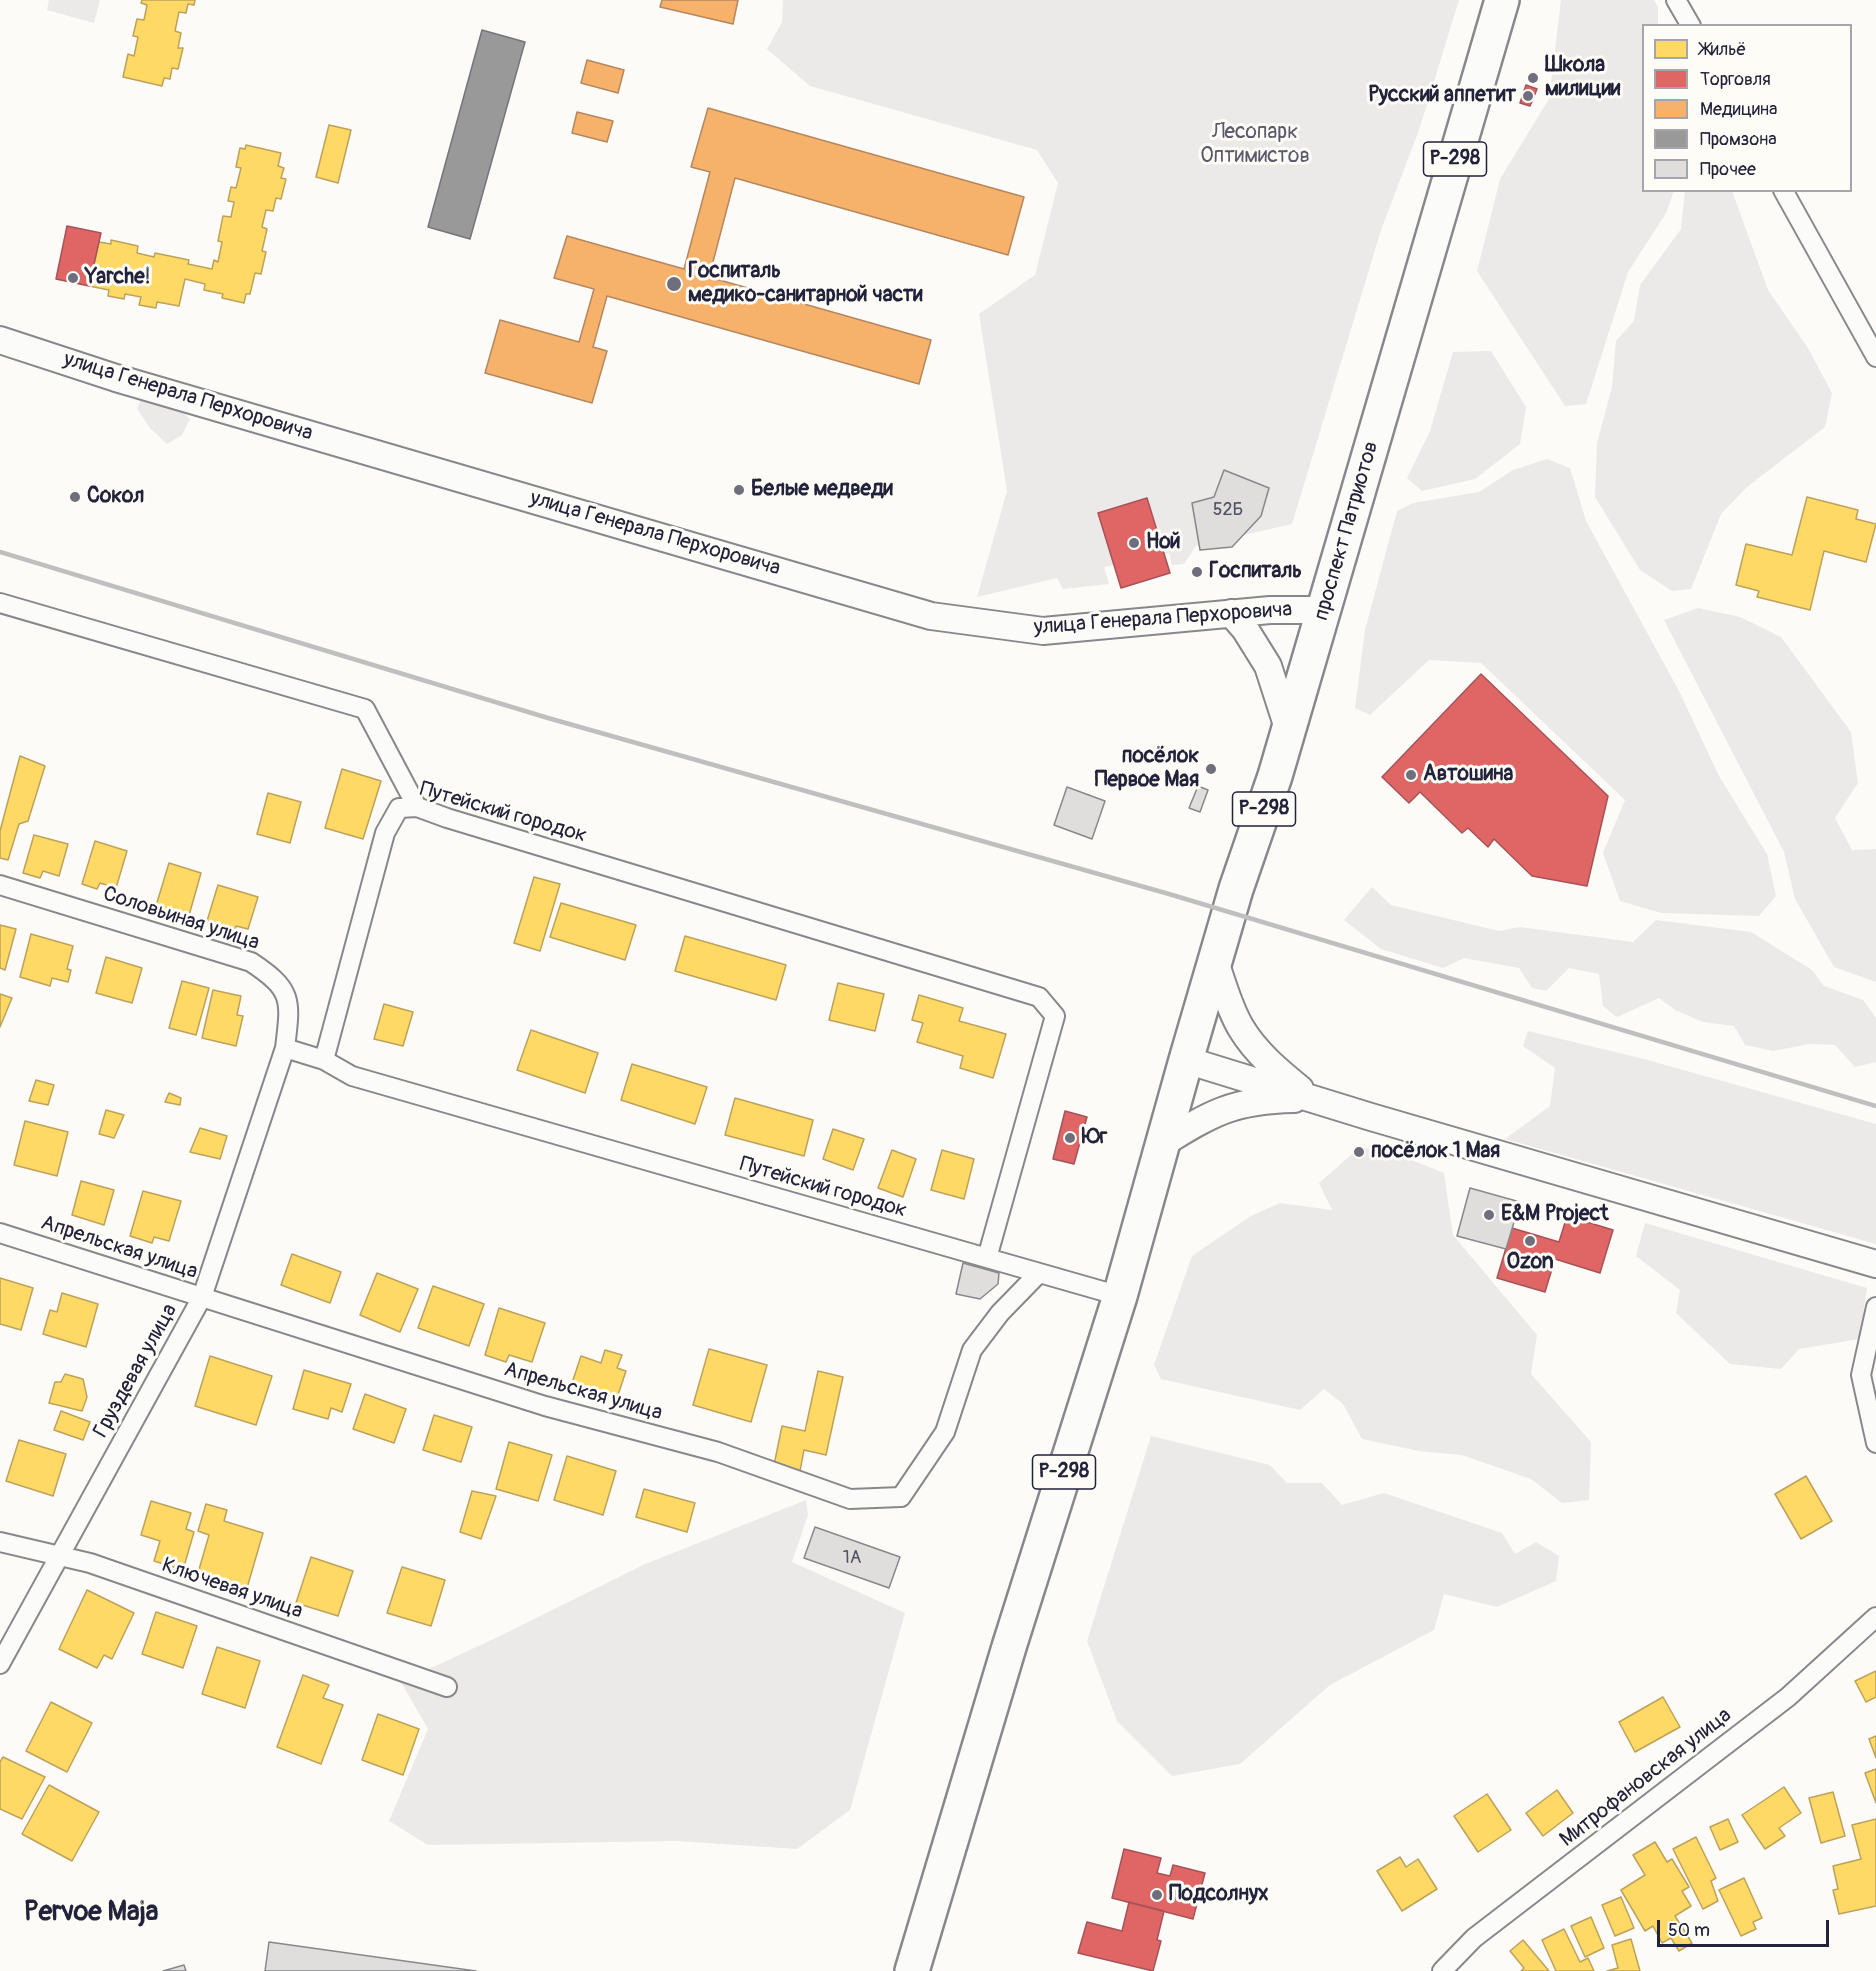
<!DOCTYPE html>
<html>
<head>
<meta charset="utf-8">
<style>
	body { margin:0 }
	#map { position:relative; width:1876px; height:1971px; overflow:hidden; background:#fcfbf8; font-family:Pangolin,sans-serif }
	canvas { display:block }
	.legend { position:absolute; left:1642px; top:24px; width:210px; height:168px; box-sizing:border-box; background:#fdfcf7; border:2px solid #a5a5ac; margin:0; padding:8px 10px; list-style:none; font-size:18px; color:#22223b }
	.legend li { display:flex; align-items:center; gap:12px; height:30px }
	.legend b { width:30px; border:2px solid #a5a5ac }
	.scale { position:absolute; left:1657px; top:1920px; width:172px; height:27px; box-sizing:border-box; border:3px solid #22223b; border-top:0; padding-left:8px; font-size:18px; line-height:21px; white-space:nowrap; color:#22223b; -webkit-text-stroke:4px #fdfcf7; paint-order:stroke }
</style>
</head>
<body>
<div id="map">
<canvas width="1876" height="1971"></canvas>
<ul class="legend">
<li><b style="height:16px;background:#ffd966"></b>Жильё</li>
<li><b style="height:16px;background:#e06666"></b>Торговля</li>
<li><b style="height:16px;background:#f6b26b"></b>Медицина</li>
<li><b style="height:16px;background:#999"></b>Промзона</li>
<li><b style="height:16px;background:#dfdedd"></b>Прочее</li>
</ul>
<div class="scale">50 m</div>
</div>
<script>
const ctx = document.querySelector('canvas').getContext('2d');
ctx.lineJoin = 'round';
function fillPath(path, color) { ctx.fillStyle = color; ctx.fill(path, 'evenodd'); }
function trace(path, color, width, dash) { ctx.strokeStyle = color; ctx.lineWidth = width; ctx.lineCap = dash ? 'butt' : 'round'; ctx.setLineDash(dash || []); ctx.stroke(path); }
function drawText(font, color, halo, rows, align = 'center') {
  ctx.font = font + ' Pangolin,sans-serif'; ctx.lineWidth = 6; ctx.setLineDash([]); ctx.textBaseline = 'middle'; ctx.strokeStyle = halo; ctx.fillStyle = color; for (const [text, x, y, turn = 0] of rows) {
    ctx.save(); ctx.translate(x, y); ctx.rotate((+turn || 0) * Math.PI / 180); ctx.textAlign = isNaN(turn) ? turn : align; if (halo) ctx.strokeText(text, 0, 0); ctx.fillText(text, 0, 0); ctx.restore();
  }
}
const green = new Path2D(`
	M49,0H100L94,23L47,10Z
	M783,0H1459L1419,130L1381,230L1292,524L1196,546L1184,564L1172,565L1169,553L1104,567L1109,584L1063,589L1057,578L977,597L1007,491L979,314L1035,275L1058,183L1037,150L810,86L767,49L782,22Z
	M1561,0H1654L1658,7V25L1644,26V190L1674,191L1666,213L1628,272L1586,404L1565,406L1477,271L1500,179L1549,99Z
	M1685,190L1732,191L1768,290L1808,348L1832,393L1825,427L1747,487L1721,514L1691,589L1672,591L1640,570L1595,497L1597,443L1612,387L1616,341L1634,321L1640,285L1681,229Z
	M1491,351L1526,407L1520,444L1475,479L1422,491L1407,478L1430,431L1453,352Z
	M142,397L179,409L190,419L182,435L167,444L150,428L137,409Z
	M1547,459L1570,468L1586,521L1679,691L1719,776L1767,854L1776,896L1759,916L1661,913L1620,901L1603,853L1625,800L1481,663L1429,660L1370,715L1355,708L1365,630L1397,511L1413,503L1479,492L1513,470Z
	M1698,608L1740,617L1781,637L1851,732L1858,783L1835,818L1852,850L1876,849V982L1834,967L1795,899L1784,852L1664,620Z
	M1372,887L1391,905L1499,931L1520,927L1633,942L1656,920L1751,932L1812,970L1824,986L1863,1000L1876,1018V1062L1855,1067L1835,1045L1810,1044L1773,1051L1745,1045L1734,1026L1703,1022L1675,1010L1659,998L1617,1017L1603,1006L1599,974L1569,968L1546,991L1532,988L1519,968L1464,958L1443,968L1381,949L1344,920Z
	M1528,1031L1644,1059L1876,1124V1244L1505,1139L1550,1106L1555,1068L1523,1046Z
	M1359,1148L1384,1149L1444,1173L1453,1235L1537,1335L1531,1374L1591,1442L1589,1500L1562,1503L1531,1479L1462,1455L1419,1451L1362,1439L1343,1404L1324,1389L1300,1410L1161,1379L1154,1365L1192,1256L1251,1216L1280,1203L1332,1210L1319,1183Z
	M1645,1223L1867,1288L1859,1339L1799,1349L1781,1369L1730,1364L1676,1313L1680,1290L1636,1256Z
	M1151,1436L1270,1465L1287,1483H1322L1342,1505L1384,1493L1502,1533L1515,1554L1536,1542L1559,1556L1556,1581L1497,1607L1444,1594L1434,1630L1330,1685L1240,1764L1172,1776L1117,1721L1087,1641Z
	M806,1500L808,1515L792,1562L905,1613L850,1810L797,1849L677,1841L428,1845L389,1821L428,1729L401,1682L502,1635L643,1565Z`);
const homes = new Path2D(`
	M142,0H195L194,5L188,4L186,13L179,12L175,31L181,33L178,48H183L178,69L172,68L170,79L164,78L162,86L123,77L128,54L134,56L138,37L133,36L137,19L144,20L147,5L141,3Z
	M329,125L351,130L338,183L316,177Z
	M246,145L281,153L278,166L284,168L281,178L286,179L281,199L276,198L273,211L266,210L262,227L267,229L262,251L266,252L261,274L255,273L250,294H246L244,303L222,298L223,294L204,290L205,284L185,279L179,306L157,302L156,308L139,305L141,297L125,294L124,299L108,296L109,290L89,286L99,242L111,244V240L138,246L137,253L154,257L155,253L189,260L188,264L212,269L214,260L218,262L222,242L218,241L223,216L231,217L234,202L228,201L231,187L236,188L241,168L236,167L240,148L245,149Z
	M1807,497L1858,510L1856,519L1876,524L1866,562L1824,551L1810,610L1757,597L1759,591L1736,585L1746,544L1792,555Z
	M20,756L45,766L28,821L19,824L8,860L0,858V831Z
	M342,769L381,781L363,839L325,828Z
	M268,793L301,802L290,843L257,834Z
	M34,835L68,844L59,876L43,871L40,878L23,873Z
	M95,841L127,851L116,888L100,883L97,889L82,884Z
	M169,863L201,873L188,919L155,909Z
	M534,877L560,884L540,951L514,943Z
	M218,885L258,897L248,929L236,926L235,930L207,921Z
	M561,903L636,925L625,960L550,937Z
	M0,925L16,929L5,970L0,968Z
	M31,934L73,946L67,969L71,970L68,982L52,978L50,986L20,977Z
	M685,936L786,965L776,1000L675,971Z
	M106,957L142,968L132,1003L96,993Z
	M182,981L209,988L196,1035L169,1028Z
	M838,983L884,994L875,1031L829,1020Z
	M213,990L241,996L237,1015L243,1016L236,1046L202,1038Z
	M0,994L12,998L0,1027Z
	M919,995L963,1008L959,1021L1006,1034L993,1078L960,1068L963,1056L917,1042L923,1023L912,1020Z
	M384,1004L413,1012L403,1046L374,1039Z
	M531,1030L598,1053L585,1093L517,1070Z
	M632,1064L707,1087L695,1124L621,1100Z
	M36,1080L54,1085L48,1105L29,1101Z
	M169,1093L181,1098L180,1105L165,1102Z
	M735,1098L813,1120L804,1156L725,1135Z
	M106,1110L124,1115L114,1138L99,1134Z
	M25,1121L68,1132L57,1176L14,1165Z
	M200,1128L227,1136L220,1159L190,1152Z
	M833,1129L864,1139L853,1170L823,1159Z
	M892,1150L916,1159L903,1197L878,1188Z
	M942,1150L974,1159L964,1199L931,1190Z
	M81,1181L114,1190L104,1225L72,1215Z
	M143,1191L181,1201L169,1241L154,1237L152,1243L130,1236Z
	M292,1254L341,1272L330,1303L281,1285Z
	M377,1273L418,1289L400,1332L360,1315Z
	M0,1278L33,1288L21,1330L0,1324Z
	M433,1286L484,1304L469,1346L418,1328Z
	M62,1293L98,1304L86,1347L43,1334L50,1310L57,1312Z
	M499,1308L545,1323L532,1362L509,1355L506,1362L485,1355Z
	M709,1349L767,1365L751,1422L693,1405Z
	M605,1350L622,1355L617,1368L626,1371L617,1398L572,1383L581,1356L601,1363Z
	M210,1356L272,1376L256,1425L195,1406Z
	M304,1370L351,1384L342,1412L331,1408L328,1419L293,1409Z
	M818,1371L843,1377L826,1455L804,1450L800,1471L774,1465L782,1426L805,1431Z
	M65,1374L83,1379L87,1397L82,1411L49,1403L55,1382H61Z
	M365,1394L406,1409L394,1443L353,1429Z
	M61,1411L90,1422L83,1440L54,1430Z
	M434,1415L472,1427L461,1462L423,1450Z
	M19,1440L66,1454L53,1496L6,1481Z
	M509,1442L552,1455L538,1501L496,1489Z
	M567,1456L616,1471L603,1515L554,1500Z
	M1806,1476L1832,1521L1801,1539L1775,1494Z
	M644,1489L695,1503L687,1532L636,1517Z
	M472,1491L496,1496L481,1539L460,1532Z
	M151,1501L191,1513L186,1529L194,1532L183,1570L154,1561L160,1541L141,1535Z
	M206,1504L227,1510L224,1521L263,1533L247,1588L198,1573L209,1535L198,1531Z
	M311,1557L353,1571L338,1616L296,1603Z
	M402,1567L445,1580L431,1626L387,1613Z
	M87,1590L134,1613L112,1659L104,1655L97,1668L59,1649Z
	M156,1612L197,1626L183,1668L142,1654Z
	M217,1647L260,1661L245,1708L202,1694Z
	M1876,1671V1697L1866,1702L1855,1681Z
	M303,1675L329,1685L323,1698L343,1705L321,1764L277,1747Z
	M1663,1697L1680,1727L1635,1752L1619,1722Z
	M51,1702L92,1723L67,1772L26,1751Z
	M378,1714L419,1729L403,1775L362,1760Z
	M1876,1736V1758L1869,1739Z
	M3,1757L45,1777L22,1819L0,1809V1762Z
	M1876,1769V1803L1865,1773Z
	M49,1785L99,1812L72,1861L22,1834Z
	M1784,1787L1801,1813L1779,1828L1785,1836L1765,1849L1742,1815Z
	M1557,1790L1573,1813L1543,1836L1526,1813Z
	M1833,1792L1845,1836L1821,1843L1809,1798Z
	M1487,1794L1511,1830L1478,1852L1454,1816Z
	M1728,1819L1738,1842L1720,1850L1710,1827Z
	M1876,1819V1906L1839,1914L1833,1890L1838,1889L1833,1866L1861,1859L1852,1825Z
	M1696,1837L1716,1878L1711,1881L1718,1901L1703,1909L1673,1849Z
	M1655,1842L1667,1862L1672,1859L1689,1887L1682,1891L1691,1906L1675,1916L1692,1943L1679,1951L1671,1938L1662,1943L1653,1926L1645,1931L1621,1890L1645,1875L1633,1855Z
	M1400,1857L1406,1867L1418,1859L1437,1889L1402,1911L1377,1871Z
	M1744,1878L1762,1918L1753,1922L1756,1929L1741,1936L1719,1890Z
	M1621,1897L1634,1928L1615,1936L1602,1905Z
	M1591,1917L1604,1948L1585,1957L1571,1926Z
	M1564,1929L1580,1962L1588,1958L1594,1971H1556L1542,1940Z
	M1631,1939L1640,1971H1607L1618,1968L1612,1945Z
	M1523,1940L1549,1971H1521L1524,1968L1510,1951Z`);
const shops = new Path2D(`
	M1526,85L1537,89L1530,106L1520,103Z
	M67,226L101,233L89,286L56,279Z
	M1147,498L1170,573L1121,588L1098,513Z
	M1481,674L1608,796L1587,886L1532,876L1494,839L1488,847L1468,828L1462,833L1420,792L1409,803L1382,777Z
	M1065,1111L1087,1117L1074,1164L1053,1159Z
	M1567,1216L1613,1230L1600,1273L1555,1259L1545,1292L1497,1278L1512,1228L1559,1242Z
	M1124,1849L1161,1858L1157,1873L1170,1876L1173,1865L1205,1873L1193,1919L1112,1898Z
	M1129,1902L1164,1911L1157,1940L1161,1941L1153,1971L1078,1953L1087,1922L1122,1931Z`);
const health = new Path2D(`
	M662,0H738L733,24L660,7Z
	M587,60L624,70L618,93L581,83Z
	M708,108L1024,197L1008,255L735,178L709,277L931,340L919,384L607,296L593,347L607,351L592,403L485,373L500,320L579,342L594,289L554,278L567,236L684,269L710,172L691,167Z
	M577,112L613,121L607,142L572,133Z`);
const industry = new Path2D(`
	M482,30L525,42L470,239L428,227Z`);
const building = new Path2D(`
	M1224,470L1269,488L1261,516L1232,547L1200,550L1192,503L1214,497Z
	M1198,786L1208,790L1200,812L1189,808Z
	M1067,787L1105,801L1092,839L1054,825Z
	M1470,1188L1520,1202L1506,1249L1457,1236Z
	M963,1263L999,1273L998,1284L980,1299L956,1294Z
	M815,1527L900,1557L889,1588L804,1558Z
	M269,1942L476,1971H265Z
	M184,1965L186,1971H163Z`);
const street = new Path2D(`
	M1676,0L1691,26
	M1783,190L1876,357
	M0,603L365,709L417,807
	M0,885L251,962C293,990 291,999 285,1048L202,1297L0,1664
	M285,1048L324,1060L352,1076L987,1258
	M324,1060L385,833L399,808L417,807L447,818L1039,997L1055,1016L987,1258L1120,1296
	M0,1233L545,1406L718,1452L850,1499L901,1497L945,1432L972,1350L1000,1313L1038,1274
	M1876,1307L1861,1375L1876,1443
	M0,1542L90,1563L447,1687
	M1442,1971L1474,1938L1788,1697L1876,1617`);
const secondary = new Path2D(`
	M0,340L116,378L931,616L1043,631L1270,610H1324
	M1231,613L1245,629L1268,666L1288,728
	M1215,962C1223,984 1229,1008 1241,1028C1256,1053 1278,1071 1300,1089
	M1186,1060L1371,1117L1876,1264
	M1162,1144C1211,1113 1234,1100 1294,1099`);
const highway = new Path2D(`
	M912,1971L1009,1647L1120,1296L1186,1060L1236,889L1275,776L1502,0`);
const rail = new Path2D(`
	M0,552L548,718L1169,894L1876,1106`);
const markers = [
	[1533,78,6,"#6e6e7d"],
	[1528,96,6,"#6e6e7d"],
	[73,278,6,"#6e6e7d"],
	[674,284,8,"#6e6e7d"],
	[739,490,6,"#6e6e7d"],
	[75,497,6,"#6e6e7d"],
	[1134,543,6,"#6e6e7d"],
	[1197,572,6,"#6e6e7d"],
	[1211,769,6,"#6e6e7d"],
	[1411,775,6,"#6e6e7d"],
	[1070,1138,6,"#6e6e7d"],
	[1359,1152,6,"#6e6e7d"],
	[1489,1215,6,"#6e6e7d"],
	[1530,1241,6,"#6e6e7d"],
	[1157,1895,6,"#6e6e7d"]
];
const numberNames = [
	["52Б",1228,510],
	["1А",852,1558]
];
const shields = [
	[1455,159,63],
	[1264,809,63],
	[1064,1472,63]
];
const shieldNames = [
	["Р-298",1455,159],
	["Р-298",1264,809],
	["Р-298",1064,1472]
];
const poiNames = [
	["Школа",1545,66],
	["милиции",1545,90],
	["Русский аппетит",1516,96,"right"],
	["Госпиталь",688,272],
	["медико-санитарной части",688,296],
	["Yarche!",85,278],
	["Белые медведи",751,490],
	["Сокол",87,497],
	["Ной",1146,543],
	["Госпиталь",1209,572],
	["посёлок",1199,757,"right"],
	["Первое Мая",1199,781,"right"],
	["Автошина",1423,775],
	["Юг",1082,1138],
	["посёлок 1 Мая",1371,1152],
	["E&M Project",1501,1215],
	["Ozon",1530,1263,"center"],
	["Подсолнух",1169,1895]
];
const parkNames = [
	["Лесопарк",1255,133],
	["Оптимистов",1255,157]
];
const streetNames = [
	["улица Генерала Перхоровича",188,397,17],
	["проспект Патриотов",1347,531,-74],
	["улица Генерала Перхоровича",655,534,16],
	["улица Генерала Перхоровича",1163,619,-4],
	["Путейский городок",503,813,16],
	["Соловьиная улица",181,919,18],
	["Путейский городок",823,1188,16],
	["Апрельская улица",119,1248,18],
	["Груздевая улица",136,1371,-61],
	["Апрельская улица",583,1392,16],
	["Ключевая улица",232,1589,19],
	["Митрофановская улица",1646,1778,-38]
];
const districtNames = [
	["Pervoe Maja",91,1913]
];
fillPath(green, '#ebeae8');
fillPath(homes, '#ffd966');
trace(homes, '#bda259', 1.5);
fillPath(shops, '#e06666');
trace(shops, '#a75259', 1.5);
fillPath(health, '#f6b26b');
trace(health, '#b6875d', 1.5);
fillPath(industry, '#999');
trace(industry, '#75757d', 1.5);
fillPath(building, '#dfdedd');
trace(building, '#88888c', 1.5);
trace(street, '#88888c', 22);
trace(secondary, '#88888c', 30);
trace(highway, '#88888c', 38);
trace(street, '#fbfbf9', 18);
trace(secondary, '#fbfbf9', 26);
trace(highway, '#fbfbf9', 33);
trace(rail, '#bfbfc0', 4.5);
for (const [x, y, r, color] of markers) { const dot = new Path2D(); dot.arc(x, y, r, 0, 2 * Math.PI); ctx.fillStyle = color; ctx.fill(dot); trace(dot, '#fdfcf7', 2); }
drawText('18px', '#515164', null, numberNames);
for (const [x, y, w] of shields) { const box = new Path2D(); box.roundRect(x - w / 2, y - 17, w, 34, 4.5); ctx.fillStyle = '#fdfcf7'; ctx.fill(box); trace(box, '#22223b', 1.5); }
drawText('bold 20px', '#22223b', null, shieldNames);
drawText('bold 21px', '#22223b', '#fdfcf7', poiNames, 'left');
drawText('21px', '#5a5a6b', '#fdfcf7', parkNames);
drawText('21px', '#22223b', '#fdfcf7', streetNames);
drawText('bold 27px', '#22223b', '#fdfcf7', districtNames);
</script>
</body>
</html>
